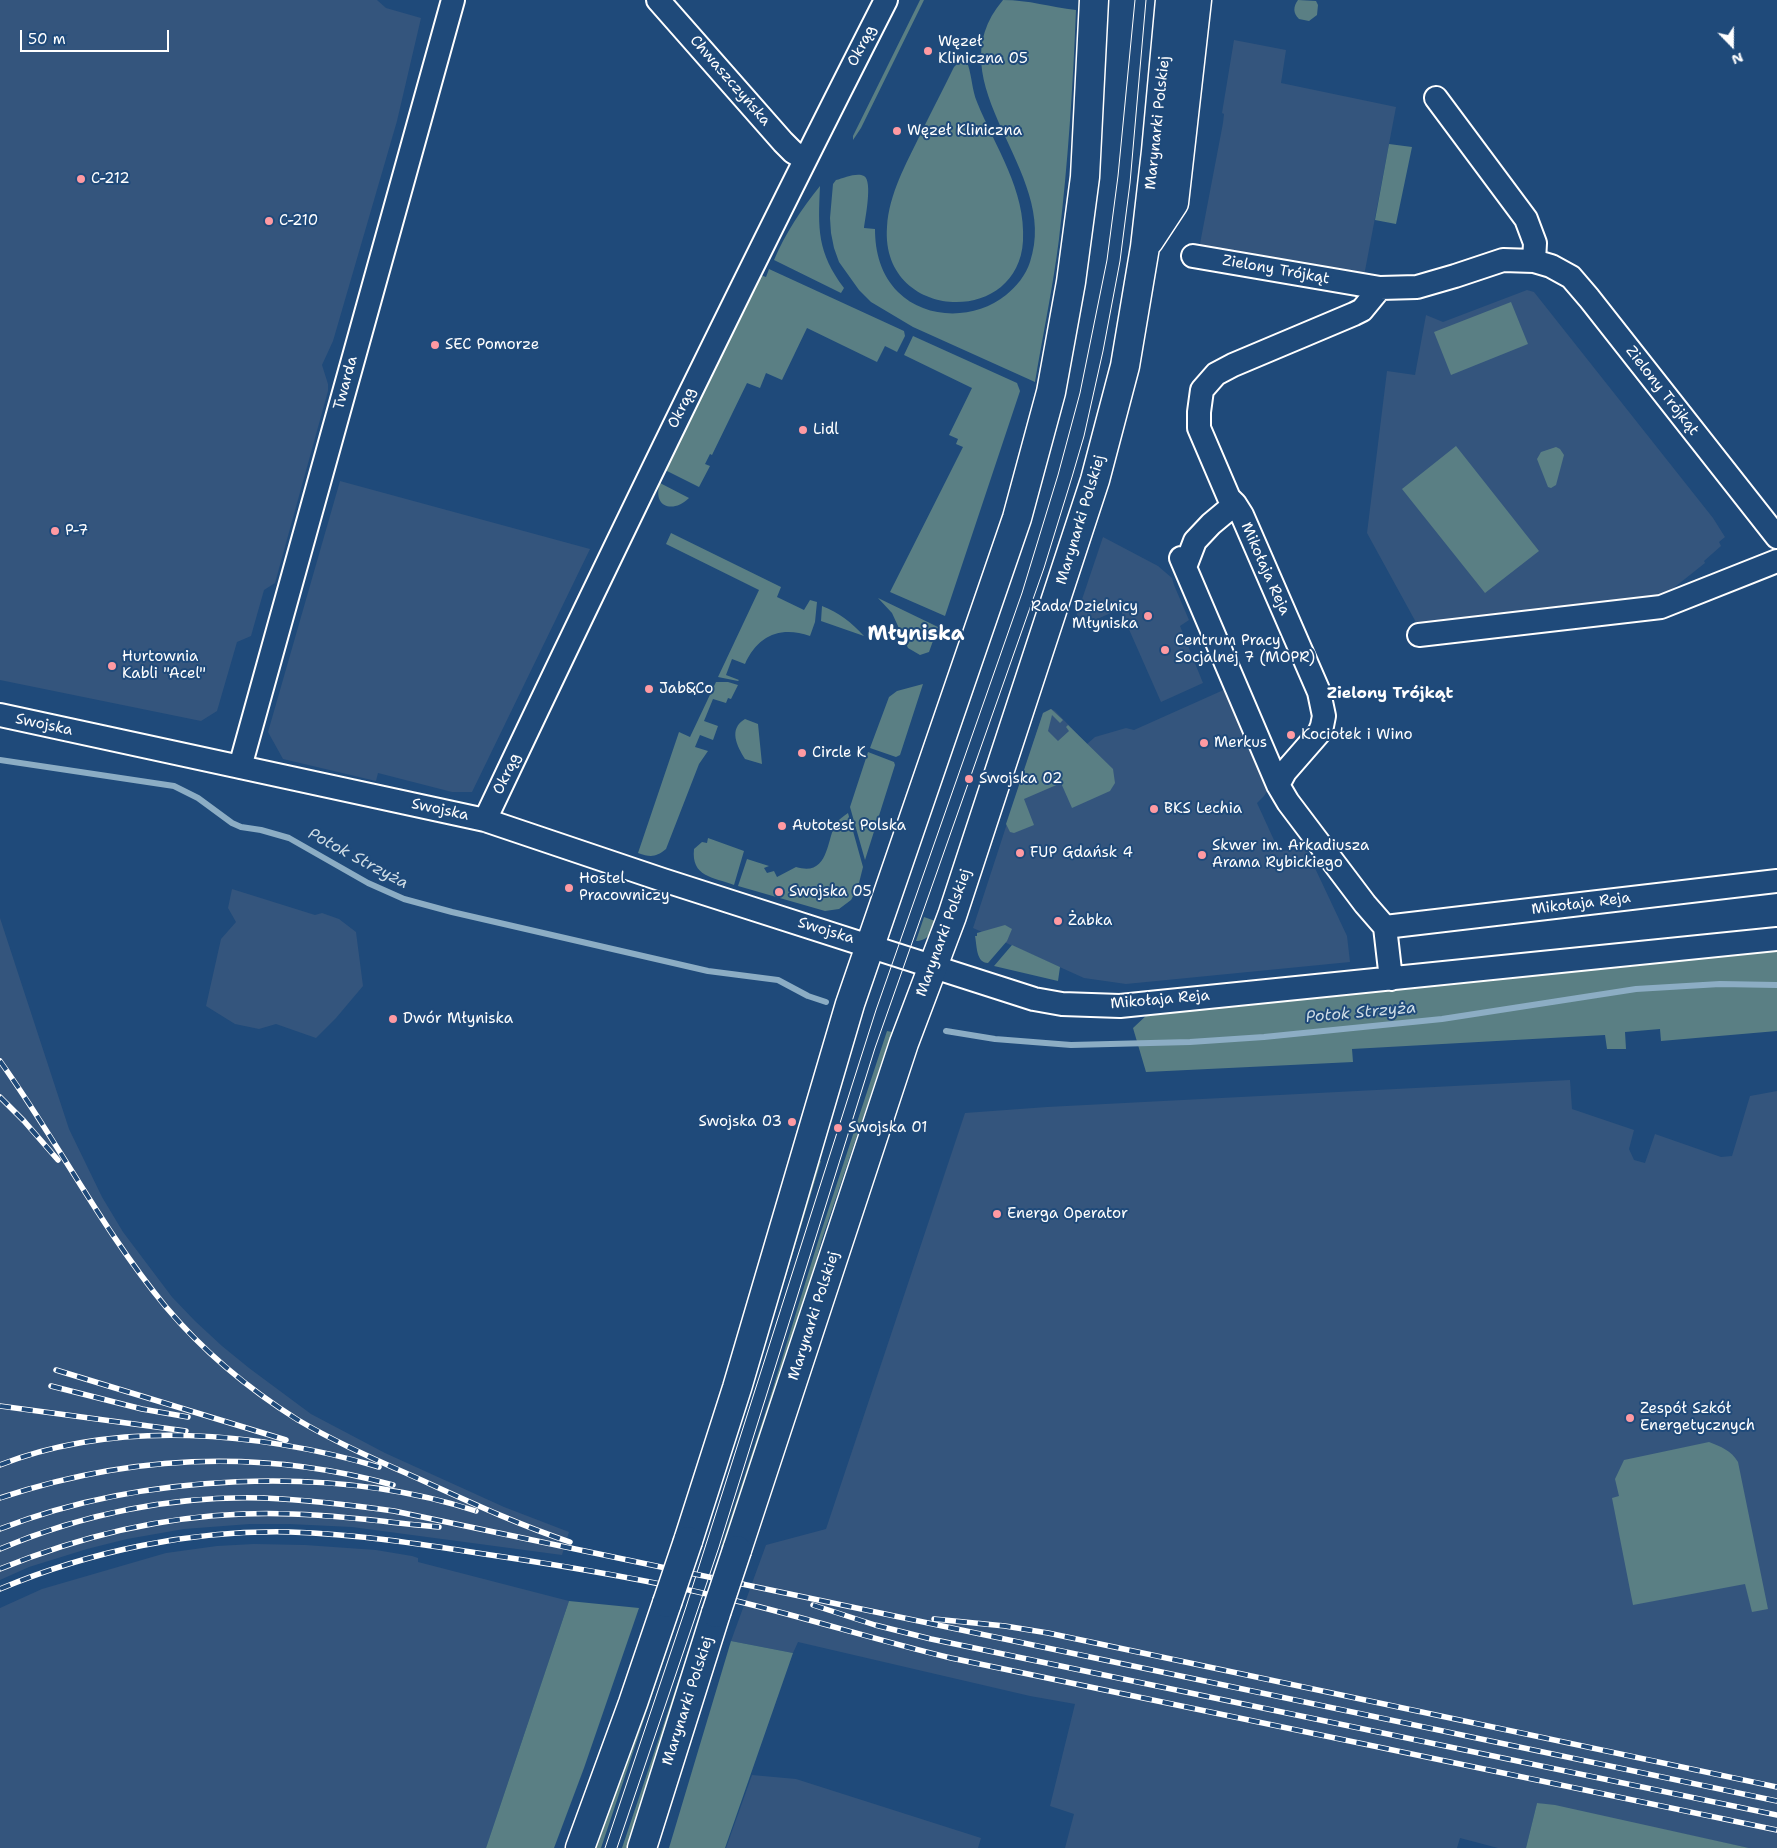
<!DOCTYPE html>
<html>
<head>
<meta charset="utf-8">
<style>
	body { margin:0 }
	#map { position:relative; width:1777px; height:1848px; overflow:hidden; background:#1f4a7a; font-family:"Shantell Sans",sans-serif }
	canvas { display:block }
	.north { position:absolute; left:1707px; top:20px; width:50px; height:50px; -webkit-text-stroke:4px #1f4a7a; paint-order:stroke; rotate:158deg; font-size:14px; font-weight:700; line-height:20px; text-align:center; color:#fff }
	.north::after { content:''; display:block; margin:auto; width:18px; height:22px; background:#fff; clip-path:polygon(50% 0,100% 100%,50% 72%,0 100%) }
	.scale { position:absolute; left:20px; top:30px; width:149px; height:22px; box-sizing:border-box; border:2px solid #fff; border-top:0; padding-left:6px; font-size:15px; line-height:18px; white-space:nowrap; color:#fff; -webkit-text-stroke:4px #1f4a7a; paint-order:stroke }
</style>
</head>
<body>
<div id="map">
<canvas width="1777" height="1848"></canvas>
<div class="north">N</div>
<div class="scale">50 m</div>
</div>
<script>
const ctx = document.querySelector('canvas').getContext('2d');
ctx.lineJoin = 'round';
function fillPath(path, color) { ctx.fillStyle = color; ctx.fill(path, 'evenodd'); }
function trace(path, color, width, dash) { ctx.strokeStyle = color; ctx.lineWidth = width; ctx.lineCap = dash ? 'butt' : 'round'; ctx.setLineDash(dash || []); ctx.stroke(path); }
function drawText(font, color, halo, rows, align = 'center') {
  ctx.font = font + ' "Shantell Sans",sans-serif'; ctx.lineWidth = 4; ctx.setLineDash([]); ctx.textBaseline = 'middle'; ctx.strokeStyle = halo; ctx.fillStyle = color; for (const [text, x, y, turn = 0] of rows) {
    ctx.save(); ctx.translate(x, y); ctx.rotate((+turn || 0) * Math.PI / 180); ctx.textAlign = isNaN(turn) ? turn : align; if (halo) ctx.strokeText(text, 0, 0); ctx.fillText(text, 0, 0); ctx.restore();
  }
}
const built = new Path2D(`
	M0,0H377L386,8L421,18L397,121L333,341L322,365L328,384V391L275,583L264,590L251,636L237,642L217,711L201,721L0,680Z
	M1234,40L1286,50L1281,83L1396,107L1364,276L1199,249L1223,123L1224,114L1222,113Z
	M1527,290L1534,292L1713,518L1725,537L1719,542L1721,546L1704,561L1705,563L1656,602L1418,626L1367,533L1387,371L1415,375L1426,315L1443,322Z
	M340,481L590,549L472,792H452L378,773L376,781L283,759L268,732Z
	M1103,537L1158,566L1172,578L1174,585L1189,620L1180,626L1203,683L1161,702L1120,609L1088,623L1072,629Z
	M1228,688L1271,786L1264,796L1257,803L1279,851L1306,849L1347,936L1350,962L1126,984L1084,978L973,928L1043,713L1051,709L1055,711L1087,744L1095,737L1126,728L1134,730Z
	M232,889L315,915L322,913L339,919L356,932L363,986L336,1018L316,1038L276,1024L259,1029L235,1024L206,1006L221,939L236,922L228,908Z
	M0,918L69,1129L102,1197L123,1232L172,1297L195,1321L222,1346L249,1368L311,1414L385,1453L504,1507L569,1532L562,1555L352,1527L289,1524H250L184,1529L127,1539L87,1549L29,1567L0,1580Z
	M1570,1080L1572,1109L1634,1130L1629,1149L1634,1160L1645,1163L1655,1134L1721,1157L1732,1156L1750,1096L1777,1091V1848H1749L1537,1803L1526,1848H1498L1460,1838L1457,1848H1065L1074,1814L1050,1806L1075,1704L1030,1696L798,1642L793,1653L731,1641L766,1545L826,1529L965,1113L1047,1107Z
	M254,1544L305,1545L376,1550L412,1556L418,1558V1562L569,1601L486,1848H0V1608L42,1589L166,1553L217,1546Z
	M752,1775L796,1779L981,1838L978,1848H726Z`);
const green = new Path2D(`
	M920,0H924L861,128L853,140V136Z
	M1003,0C1029,0 1050,7 1076,10C1073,86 1068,163 1059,239C1053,287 1043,334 1035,382L913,327L871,302L859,290L839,262L834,248L831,233L830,218L833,184L836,180C844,178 857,172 864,176C873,181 865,219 864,228L875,229C875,252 881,275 898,292C926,320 975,320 1006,295C1016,287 1026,275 1030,262C1062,171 931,84 1003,0Z
	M1298,0L1316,1L1318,5L1317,15L1309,21L1299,19C1293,13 1293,7 1298,0Z
	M963,62L968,65C972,77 972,90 977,102C995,147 1026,190 1023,241C1018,328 880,321 887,227C889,194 906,164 920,135C931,112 943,90 954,67L958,63Z
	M1389,144L1412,147L1396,224L1375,220Z
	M820,186C818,229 817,252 844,288L841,293L774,260C785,234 802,208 820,186Z
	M769,269L904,331L905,336L897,352L885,346L877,362L807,328L782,380L766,373L760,388L747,383L712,455L710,454L705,464L710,466L699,487L665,470L760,275L766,277Z
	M1511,302L1528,344L1451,375L1434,332Z
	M913,336L1017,383L1020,391L945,616L890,592L963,447L956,444L958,439L949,435L972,388L904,355Z
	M1456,446L1539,551L1485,593L1402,489Z
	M1556,447L1560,449L1564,455L1556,485L1551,488L1548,487L1537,459L1541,452Z
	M660,483L689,498C673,514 652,507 660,483Z
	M671,533L781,587L777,597L804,610L810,600L817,602L815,622L810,636C781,626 758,635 745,664L732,659L726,675L739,680L738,681L718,677L759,590L666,544Z
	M878,598L938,627L929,652L920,655L908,648L892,613Z
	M822,606C840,613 851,622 864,636L821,621Z
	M716,682H728L738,685L731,699L728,698L726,703L713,699L704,721L718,726L713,740L700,735L695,747L708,751L699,764L666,849C655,858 650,857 638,853L679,732L690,737Z
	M923,684L900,755L896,757L870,748L889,697L897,691Z
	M1051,709L1063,720L1060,723L1052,715L1048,731L1058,741L1069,731L1066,727L1068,725L1113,769L1115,783L1110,791L1072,808L1061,783L1024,799L1034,825L1014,833L1010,832L1006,824L1043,713Z
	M745,719L758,724L762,764L745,759C737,746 728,729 745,719Z
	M868,752L894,762L895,765L865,860L850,807Z
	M848,813L863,867L858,887L851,900L839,909L825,911L738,886L747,859L769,866L764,868L767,873L774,871L777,877L796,867C829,877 826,841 836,823C839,819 844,816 848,813Z
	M708,838L744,851L734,885C713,877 691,877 694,849L702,842L707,843Z
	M924,917L938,922C933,931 928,941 916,941Z
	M1005,925L1012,929L1007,941L988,963C976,963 977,946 975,936H977V933Z
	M1012,945L1060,967L1058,981L994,966Z
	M1777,949V1031L1661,1041L1660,1029L1625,1032L1626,1049H1607L1605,1035L1352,1049L1353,1062L1146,1072L1133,1028L1149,1013Z
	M887,1031L892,1032L822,1239L783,1380L727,1548L721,1547L768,1404L820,1235Z
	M816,1160L821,1161L767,1338L763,1337Z
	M1709,1442C1721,1447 1731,1450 1738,1462L1768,1609L1752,1612L1745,1584L1633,1605L1612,1498L1619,1496L1615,1479L1624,1460Z
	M569,1601L639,1608L584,1768L554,1848H486Z
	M678,1605L682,1606L601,1848H594Z
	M702,1610L705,1611L630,1848H622Z
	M731,1641L793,1653L725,1848H669Z
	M1537,1803L1555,1805L1749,1848H1526Z`);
const stream = new Path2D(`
	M0,760L174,786L198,798L232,823L241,827L261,830L289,838L368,883L404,899L452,912L708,971L778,980L808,996L826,1002
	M946,1031L995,1039L1071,1045L1190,1042L1264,1037L1442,1019L1636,989L1720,984L1777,985`);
const minor = new Path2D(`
	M658,0L783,142L793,152L805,159
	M1436,98L1526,219L1535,243L1534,261
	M1193,256L1380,288L1417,287L1455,276L1503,260L1534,261L1551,266L1571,277L1589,298L1777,537
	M1235,504L1229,498L1199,428V412L1202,390L1216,374L1233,365L1354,314L1362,310L1380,288
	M1181,558L1278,785L1288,802L1365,904L1385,927L1777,881
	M1185,567L1195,541L1211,524L1235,504L1242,515L1319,692L1324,716L1322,726L1319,733L1285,772L1278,785
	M1419,635L1661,607L1777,561
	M0,715L485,820L663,880L1034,999L1062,1004L1120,1006L1777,939
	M240,767L453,0
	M485,820C615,545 748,271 886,0
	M1385,927L1391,979`);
const secondary = new Path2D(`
	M1149,241L1174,203L1197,0
	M688,1541L737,1388L850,1004L1017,518L1051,392L1071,282L1085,177L1094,0
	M737,1550L904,1043L952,916L1095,480L1125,366L1145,247L1156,151L1170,0
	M580,1848L633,1703L667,1603
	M642,1848L716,1613`);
const tram = new Path2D(`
	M605,1848L686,1607L876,1010L1022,593L1058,475L1080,393L1107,260L1118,176L1135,0
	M617,1848L719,1547L875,1048L1044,568L1072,477L1084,436L1103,351L1120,261L1130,183L1146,0`);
const rail = new Path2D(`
	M0,1061C58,1142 103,1231 166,1307C203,1351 250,1390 298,1420C340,1445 386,1464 430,1484C476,1505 522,1526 570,1542
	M0,1097L24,1121L58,1160
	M56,1370L286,1440
	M51,1386L142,1409L188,1417
	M0,1406L186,1431
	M0,1465C118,1419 260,1432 379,1467
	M0,1498C129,1455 262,1449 393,1485
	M0,1529C141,1474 332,1464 476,1511
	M0,1549C82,1514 175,1495 264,1498C308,1500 351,1505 394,1511L1777,1801
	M0,1569C78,1537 159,1517 243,1514C308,1511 374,1521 439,1527
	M0,1589C90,1551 192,1530 290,1532C356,1534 420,1544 484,1554C565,1566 645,1579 724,1598C801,1616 875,1640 951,1658L1777,1830
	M813,1605L875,1625L931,1639L1777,1815
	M934,1619L1005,1626L1048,1633L1777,1787`);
const secondaryBridge = new Path2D(`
	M667,1603L688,1541
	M716,1613L737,1550`);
const markers = [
	[928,51,5,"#ff9aa2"],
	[897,131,5,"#ff9aa2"],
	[81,179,5,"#ff9aa2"],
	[269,221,5,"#ff9aa2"],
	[435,345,5,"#ff9aa2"],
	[803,430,5,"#ff9aa2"],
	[55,531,5,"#ff9aa2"],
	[1148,616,5,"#ff9aa2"],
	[1165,650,5,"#ff9aa2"],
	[112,666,5,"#ff9aa2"],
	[649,689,5,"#ff9aa2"],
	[1291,735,5,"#ff9aa2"],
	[1204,743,5,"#ff9aa2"],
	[802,753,5,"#ff9aa2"],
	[969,779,5,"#ff9aa2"],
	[1154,809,5,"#ff9aa2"],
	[782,826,5,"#ff9aa2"],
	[1020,853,5,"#ff9aa2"],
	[1202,855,5,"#ff9aa2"],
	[569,888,5,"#ff9aa2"],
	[779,892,5,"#ff9aa2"],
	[1058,921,5,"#ff9aa2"],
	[393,1019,5,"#ff9aa2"],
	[792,1122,5,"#ff9aa2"],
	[838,1128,5,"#ff9aa2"],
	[997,1214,5,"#ff9aa2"],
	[1630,1418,5,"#ff9aa2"]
];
const poiNames = [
	["Węzeł",938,42],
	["Kliniczna 05",938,59],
	["Węzeł Kliniczna",907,131],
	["C-212",91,179],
	["C-210",279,221],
	["SEC Pomorze",445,345],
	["Lidl",813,430],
	["P-7",65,531],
	["Rada Dzielnicy",1138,607,"right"],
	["Młyniska",1138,624,"right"],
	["Centrum Pracy",1175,641],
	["Socjalnej 7 (MOPR)",1175,658],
	["Hurtownia",122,657],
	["Kabli \"Acel\"",122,674],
	["Jab&Co",659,689],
	["Kociołek i Wino",1301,735],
	["Merkus",1214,743],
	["Circle K",812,753],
	["Swojska 02",979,779],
	["BKS Lechia",1164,809],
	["Autotest Polska",792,826],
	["Skwer im. Arkadiusza",1212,846],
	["Arama Rybickiego",1212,863],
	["FUP Gdańsk 4",1030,853],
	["Hostel",579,879],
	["Pracowniczy",579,896],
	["Swojska 05",789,892],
	["Żabka",1068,921],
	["Dwór Młyniska",403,1019],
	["Swojska 03",782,1122,"right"],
	["Swojska 01",848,1128],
	["Energa Operator",1007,1214],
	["Zespół Szkół",1640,1409],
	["Energetycznych",1640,1426]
];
const streetNames = [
	["Okrąg",862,46,-63],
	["Chwaszczyńska",730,81,49],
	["Marynarki Polskiej",1158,123,-84],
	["Zielony Trójkąt",1276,270,10],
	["Twarda",346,383,-75],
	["Zielony Trójkąt",1662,391,52],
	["Okrąg",682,408,-64],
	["Marynarki Polskiej",1081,520,-73],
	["Mikołaja Reja",1265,569,66],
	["Swojska",44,725,12],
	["Okrąg",507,774,-65],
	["Swojska",440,810,12],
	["Mikołaja Reja",1581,904,-7],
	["Swojska",826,931,17],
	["Marynarki Polskiej",944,933,-70],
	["Mikołaja Reja",1160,1000,-5],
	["Marynarki Polskiej",814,1316,-72],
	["Marynarki Polskiej",688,1701,-72]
];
const neighbourhoodNames = [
	["Zielony Trójkąt",1390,694]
];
const waterNames = [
	["Potok Strzyża",358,859,28],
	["Potok Strzyża",1361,1013,-5]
];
const districtNames = [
	["Młyniska",916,635]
];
fillPath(built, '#34557d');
fillPath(green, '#5a7f84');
trace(stream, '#8cadc4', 6);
trace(minor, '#fff', 26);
trace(secondary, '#fff', 31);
trace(minor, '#1f4a7a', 22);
trace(secondary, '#1f4a7a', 28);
trace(tram, '#fff', 1);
trace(rail, '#fff', 5.5);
trace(rail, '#1f4a7a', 4, [11]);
trace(secondaryBridge, '#fff', 31, []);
trace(secondaryBridge, '#1f4a7a', 28);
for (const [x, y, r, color] of markers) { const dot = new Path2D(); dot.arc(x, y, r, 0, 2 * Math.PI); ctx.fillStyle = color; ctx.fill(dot); trace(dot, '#1f4a7a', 2); }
drawText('15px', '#fff', '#1f4a7a', poiNames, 'left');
drawText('15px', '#fff', '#1f4a7a', streetNames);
drawText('bold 16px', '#fff', '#1f4a7a', neighbourhoodNames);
drawText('italic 16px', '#cfdde6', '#1f4a7a', waterNames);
drawText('bold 20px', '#fff', '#1f4a7a', districtNames);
</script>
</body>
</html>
